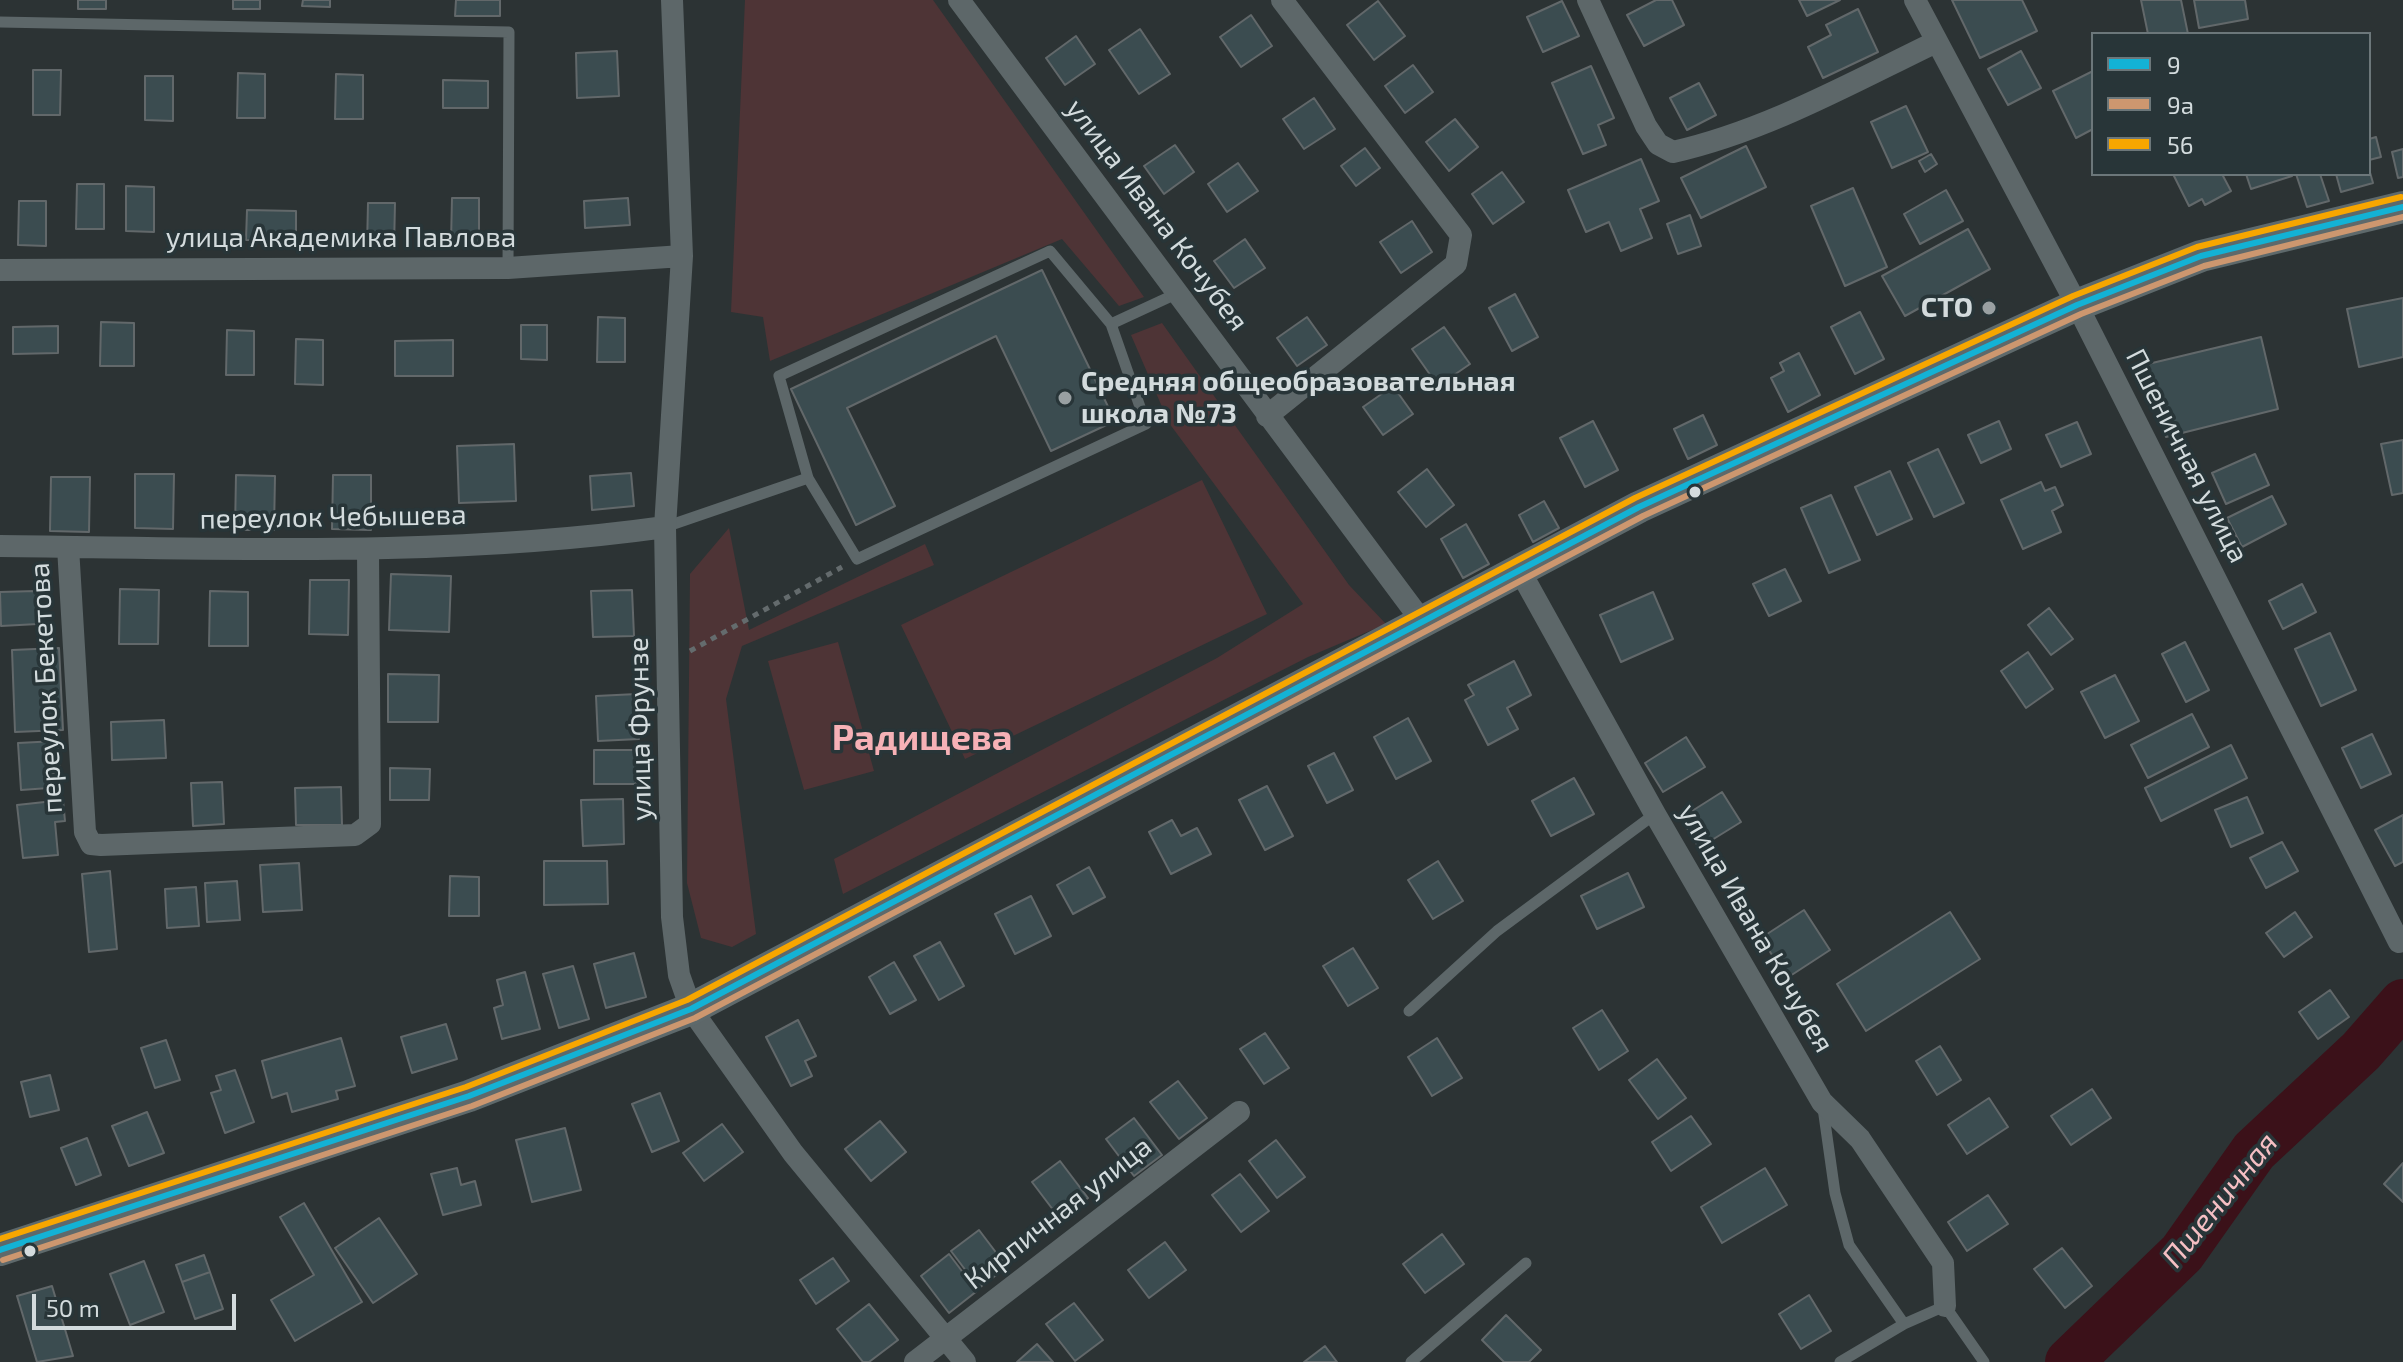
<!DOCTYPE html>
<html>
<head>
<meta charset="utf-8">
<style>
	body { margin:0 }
	#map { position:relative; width:2403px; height:1362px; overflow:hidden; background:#2c3334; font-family:"Exo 2",sans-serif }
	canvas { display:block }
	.legend { position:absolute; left:2091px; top:32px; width:280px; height:144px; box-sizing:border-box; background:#283538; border:2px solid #6c777a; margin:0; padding:10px 14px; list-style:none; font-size:24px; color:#d3dbdd }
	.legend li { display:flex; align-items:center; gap:16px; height:40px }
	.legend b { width:40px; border:2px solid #6c777a }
	.scale { position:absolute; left:32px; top:1294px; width:204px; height:36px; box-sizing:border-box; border:4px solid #d3dbdd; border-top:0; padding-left:10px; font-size:24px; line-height:28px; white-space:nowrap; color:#d3dbdd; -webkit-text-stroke:6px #283538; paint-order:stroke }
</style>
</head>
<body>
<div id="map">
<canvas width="2403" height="1362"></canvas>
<ul class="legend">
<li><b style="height:10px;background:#13b2d5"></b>9</li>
<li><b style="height:10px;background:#cd976f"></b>9а</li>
<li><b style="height:10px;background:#f7a600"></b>56</li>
</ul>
<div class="scale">50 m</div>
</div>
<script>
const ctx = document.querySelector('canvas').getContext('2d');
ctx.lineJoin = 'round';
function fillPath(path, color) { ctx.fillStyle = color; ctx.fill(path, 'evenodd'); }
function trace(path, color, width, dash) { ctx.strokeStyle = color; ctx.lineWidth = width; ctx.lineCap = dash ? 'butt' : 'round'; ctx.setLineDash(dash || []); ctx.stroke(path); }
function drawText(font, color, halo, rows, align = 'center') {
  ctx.font = font + ' "Exo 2",sans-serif'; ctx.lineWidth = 7; ctx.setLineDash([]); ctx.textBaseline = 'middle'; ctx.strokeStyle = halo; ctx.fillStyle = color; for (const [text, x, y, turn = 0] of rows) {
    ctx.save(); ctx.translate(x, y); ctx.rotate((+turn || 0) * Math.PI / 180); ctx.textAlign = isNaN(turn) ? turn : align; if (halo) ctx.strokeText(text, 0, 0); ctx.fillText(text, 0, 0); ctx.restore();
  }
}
const green = new Path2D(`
	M745,0H933L1144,297L1119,306L1062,239L770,361L763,317L731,312Z
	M1162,323L1349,585L1386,624L1308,657L843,894L834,859L1217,658L1303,604L1169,423L1131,335Z
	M1202,480L1267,614L965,759L901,625Z
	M729,528L749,630L925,544L934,565L742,646L726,699L756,934L732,947L701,938L687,883L690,574Z
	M838,642L874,771L804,790L768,661Z`);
const river = new Path2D(`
	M2069,1362L2182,1253L2254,1151L2361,1051L2403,1003`);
const building = new Path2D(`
	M78,0H106V9H78Z
	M233,0H260V9H233Z
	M303,0H330V7L302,6Z
	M456,0H500V16H455Z
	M1656,0H1672L1684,25L1644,46L1627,15Z
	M1799,0H1840L1807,16Z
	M1952,0H2022L2037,31L1980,58Z
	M2141,0H2181L2188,34H2148Z
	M2194,0H2245L2248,19L2199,28Z
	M1378,1L1405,36L1374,60L1347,25Z
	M1562,1L1579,36L1543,52L1527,17Z
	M1858,9L1878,52L1823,78L1808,47L1831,35L1826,25Z
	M1251,15L1272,46L1241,67L1220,37Z
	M1140,29L1170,74L1139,94L1109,50Z
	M1076,36L1095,64L1065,85L1046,58Z
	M617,51L619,96L577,98L576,53Z
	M2021,51L2041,88L2008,105L1988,69Z
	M1413,65L1433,92L1405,113L1385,86Z
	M1591,66L1614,118L1598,125L1606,145L1583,154L1552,83Z
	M33,70H61L60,115H33Z
	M2093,71V129L2076,138L2053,91Z
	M238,73L265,74V118H237Z
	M336,74L363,75V119H335Z
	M145,76H173V121L145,120Z
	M443,80L488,81V108H443Z
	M1699,83L1716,115L1687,130L1670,98Z
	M1314,98L1335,129L1304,149L1283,119Z
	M1906,106L1928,152L1892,168L1871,122Z
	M1455,119L1478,147L1449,171L1426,142Z
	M2376,137L2381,157L2369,160V139Z
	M1175,145L1194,172L1164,194L1144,166Z
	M1746,146L1766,187L1701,218L1681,178Z
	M1365,148L1380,168L1356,186L1341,166Z
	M2403,149V177L2398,178L2392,152Z
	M1931,154L1937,164L1925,172L1919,161Z
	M1641,159L1659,201L1640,209L1652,238L1621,251L1609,222L1586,232L1568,190Z
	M1238,163L1258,191L1227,212L1208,184Z
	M2369,169L2373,183L2341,192L2336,174H2369Z
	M1502,172L1524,202L1493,224L1472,194Z
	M2173,174H2222L2231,191L2205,205L2202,199L2189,206Z
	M2246,174H2291L2292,176L2251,189Z
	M2296,174H2320L2329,201L2307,207Z
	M77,184H104V229H76Z
	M126,186L154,187V232L126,231Z
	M1853,188L1887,267L1845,286L1811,206Z
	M1946,190L1963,221L1920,244L1904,214Z
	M452,198H479V243L451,242Z
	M628,198L630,225L585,228L584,201Z
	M19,201H46V246L18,245Z
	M368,203H395L394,248L367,247Z
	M247,210L296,211V241L246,240Z
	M1690,215L1701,246L1678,254L1667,224Z
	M1412,221L1432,252L1401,273L1380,242Z
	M1968,229L1990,269L1905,316L1882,276Z
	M1245,239L1265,268L1234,288L1214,261Z
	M1042,270L1115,421L1051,451L996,336L847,408L895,506L856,525L791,389Z
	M1515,294L1538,337L1512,351L1489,308Z
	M2403,298V357L2359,367L2347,309Z
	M1860,312L1884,359L1855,374L1831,327Z
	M598,317L625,318V362H597Z
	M1307,317L1327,345L1297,366L1277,338Z
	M101,322L134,323V366H100Z
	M521,325H547V360L521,359Z
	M58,326V353L13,354V327Z
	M1444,327L1470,364L1438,386L1412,349Z
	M227,330L254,331V375H226Z
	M2261,337L2278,409L2166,437L2148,364Z
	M296,339L323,340V385L295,384Z
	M453,340V376H395V341Z
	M1799,353L1820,395L1788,412L1771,378L1784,371L1780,363Z
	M1393,386L1413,414L1383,435L1363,407Z
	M1703,415L1717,445L1688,459L1674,429Z
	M1593,421L1618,470L1585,487L1560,438Z
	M1999,421L2011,449L1981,463L1968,435Z
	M2077,422L2091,454L2061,467L2046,435Z
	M2403,440V493L2392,495L2381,444Z
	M514,444L516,501L459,503L457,446Z
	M1938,449L1964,503L1934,517L1908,463Z
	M2255,454L2269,485L2226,504L2212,473Z
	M1427,469L1454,505L1426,527L1398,492Z
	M1890,471L1912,519L1877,535L1855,487Z
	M631,473L634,506L592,510L590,476Z
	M135,474H174L173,529L135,528Z
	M236,475L275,476L274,530H235Z
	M333,475H371V530L332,529Z
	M51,477H90L89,532L50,531Z
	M2041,482L2045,491L2055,487L2063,505L2052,511L2061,532L2023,549L2001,500Z
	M1831,495L1860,560L1829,573L1801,508Z
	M2272,496L2286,524L2242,547L2227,518Z
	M1544,501L1559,528L1533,542L1519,515Z
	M1466,524L1489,564L1463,578L1441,539Z
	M1785,569L1801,601L1769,616L1753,584Z
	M391,574L451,576L449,632L389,630Z
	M310,580H349L348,635L309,634Z
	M2302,584L2316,612L2283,629L2269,601Z
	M120,589L159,590L158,644H119Z
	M632,590L634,636L593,637L591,591Z
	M36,591L38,624L1,626L0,592Z
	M210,591L248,592V646H209Z
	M1653,592L1673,639L1621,662L1600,615Z
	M2049,608L2073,639L2051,655L2028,625Z
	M2330,633L2356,690L2321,706L2295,649Z
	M2185,642L2209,690L2186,702L2162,654Z
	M59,648L63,730L15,732L12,650Z
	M2028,652L2053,689L2026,708L2001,671Z
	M1514,661L1531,695L1507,708L1518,729L1488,745L1465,700L1474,695L1468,685Z
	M388,674L439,675L438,722H388Z
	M2115,675L2139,721L2105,738L2081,692Z
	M637,694L639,739L598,741L596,696Z
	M2192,714L2209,747L2148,778L2131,745Z
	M1408,718L1431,761L1396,779L1374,737Z
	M164,720L166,758L112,760L111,722Z
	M2372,734L2391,774L2361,788L2342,748Z
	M1686,737L1705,767L1663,792L1645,763Z
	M57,741L60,773L48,774L49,788L21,790L18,743Z
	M2231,745L2247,778L2161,821L2145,788Z
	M594,750H636V784H594Z
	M1334,753L1353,790L1327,803L1308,766Z
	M390,768L430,769L429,800H390Z
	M1574,778L1594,814L1551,836L1532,801Z
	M222,782L224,824L193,826L191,783Z
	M1267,786L1293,836L1265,850L1239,800Z
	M341,787L342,825H296L295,788Z
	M1722,792L1741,822L1699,848L1681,818Z
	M2247,797L2263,833L2231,847L2215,810Z
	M623,799L624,844L583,846L581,800Z
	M63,800L65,821L55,822L58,855L23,858L17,805Z
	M2403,815V862L2395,866L2375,830Z
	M1172,820L1181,836L1197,828L1211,854L1171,874L1149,832Z
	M2282,842L2298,871L2266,888L2250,858Z
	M544,861H607L608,904L544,905Z
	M1438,861L1463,901L1433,919L1408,880Z
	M299,863L302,910L263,912L260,865Z
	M1089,867L1105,897L1073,914L1057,885Z
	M110,871L117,949L89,952L82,874Z
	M1628,873L1644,907L1597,929L1581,896Z
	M450,876L479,877V916H449Z
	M237,881L240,920L207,922L205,883Z
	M196,887L199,926L167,928L165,889Z
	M1031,896L1051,936L1015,954L995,914Z
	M1804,910L1830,950L1787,978L1761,938Z
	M1950,912L1980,959L1866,1031L1837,984Z
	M2295,912L2312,937L2284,957L2266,933Z
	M940,942L964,986L939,1000L914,956Z
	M1353,948L1378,988L1348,1006L1323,966Z
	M634,953L646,997L606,1008L594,964Z
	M894,962L916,1000L890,1014L869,977Z
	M573,966L589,1019L559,1028L543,974Z
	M525,972L540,1029L502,1039L494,1008L503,1005L497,980Z
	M2330,990L2349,1017L2318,1039L2299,1012Z
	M1602,1010L1628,1051L1599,1070L1573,1028Z
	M798,1020L816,1056L805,1061L812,1076L791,1086L766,1037Z
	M446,1024L457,1059L412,1073L401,1037Z
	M1265,1033L1289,1068L1264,1084L1240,1049Z
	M341,1038L355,1086L336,1091L338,1099L292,1112L287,1093L272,1098L262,1061Z
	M1437,1038L1462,1078L1432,1096L1408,1057Z
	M166,1040L180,1080L155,1088L141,1048Z
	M1940,1046L1961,1080L1937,1095L1916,1061Z
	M1657,1059L1686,1098L1658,1119L1629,1080Z
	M235,1070L254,1122L225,1133L211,1093L221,1090L216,1076Z
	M50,1075L59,1110L30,1117L21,1082Z
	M1178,1081L1207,1118L1179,1139L1150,1102Z
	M2092,1089L2111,1118L2071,1145L2051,1116Z
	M660,1093L679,1141L652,1152L632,1104Z
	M1989,1098L2008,1127L1967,1154L1948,1125Z
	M147,1112L164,1153L129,1166L112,1126Z
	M1691,1116L1711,1144L1671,1171L1652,1142Z
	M1134,1118L1162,1155L1134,1176L1106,1139Z
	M880,1121L906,1152L871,1181L845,1149Z
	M722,1124L743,1152L704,1181L683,1153Z
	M565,1128L581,1190L532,1202L516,1140Z
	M87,1138L101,1175L76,1185L61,1148Z
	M1276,1140L1305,1177L1277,1198L1249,1161Z
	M1060,1161L1088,1198L1060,1219L1032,1182Z
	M2403,1163V1202L2384,1184Z
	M457,1168L461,1185L475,1181L481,1205L443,1215L431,1174Z
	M1765,1168L1787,1205L1722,1243L1701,1207Z
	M1240,1174L1269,1211L1241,1232L1212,1195Z
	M1988,1195L2008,1224L1967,1251L1948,1222Z
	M304,1203L362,1302L295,1341L271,1300L314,1275L280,1217Z
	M379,1218L417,1274L373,1303L335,1248Z
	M979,1230L1007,1267L979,1288L951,1251Z
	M1442,1234L1464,1264L1425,1293L1403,1264Z
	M1165,1242L1186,1270L1149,1298L1128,1270Z
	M2062,1248L2092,1286L2065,1308L2034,1269Z
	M949,1254L977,1291L949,1313L921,1276Z
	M204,1255L210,1272L182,1282L176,1265Z
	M833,1258L849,1281L816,1304L800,1280Z
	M144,1261L164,1312L130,1325L110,1274Z
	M210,1272L223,1309L195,1319L182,1282Z
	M52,1286L73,1356L37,1362L17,1296Z
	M1809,1295L1831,1331L1801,1349L1779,1314Z
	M1074,1303L1103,1340L1075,1361L1046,1324Z
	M869,1304L898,1340L869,1362H863L837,1329Z
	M1506,1315L1541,1350L1529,1362H1504L1482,1340Z
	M1037,1344L1053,1362H1017Z
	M1325,1346L1337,1362H1304Z`);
const path = new Path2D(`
	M690,651L842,567`);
const lane = new Path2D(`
	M0,22L509,32L508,268
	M1111,324L1050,251L779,376L808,478L857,559L1146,424L1111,324L1178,293
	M665,527L808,478
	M1409,1011L1497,931L1655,814
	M1823,1108L1835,1193L1849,1245L1904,1324L1840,1362
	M1904,1324L1945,1306L1984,1362
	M1411,1362L1526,1263`);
const street = new Path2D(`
	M672,0L682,256L665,527L672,917L679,975L691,1009L793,1153L965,1362
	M959,0L1421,620
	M1588,0L1646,126L1658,144L1673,152C1766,131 1851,83 1936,42
	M1915,0L2077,305L2399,942
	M0,270L508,268L682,256
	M1267,416L1456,264L1461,235L1282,0
	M0,546C223,548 444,558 665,527
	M68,547L85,832L91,844L101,845L355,835L370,824L368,551
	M1520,571L1655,814L1822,1102L1860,1139L1943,1263L1945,1306
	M915,1362L1239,1112`);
const secondary = new Path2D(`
	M0,1250L469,1096L691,1009L1639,507L2077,305L2201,256L2403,207`);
const bus1 = new Path2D(`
	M0,1250L469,1096L691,1009L1639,507L2077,305L2201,256L2403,207`);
const bus2 = new Path2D(`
	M3,1260L472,1106L695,1018L1643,516L2081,314L2204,266L2403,217`);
const bus3 = new Path2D(`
	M0,1239L466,1087L687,1000L1635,498L2073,296L2197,247L2401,197`);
const markers = [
	[1989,308,8,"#99a0a2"],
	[1065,398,8,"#99a0a2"],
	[1695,492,7,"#d3dbdd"],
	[30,1251,7,"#d3dbdd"]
];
const streetNames = [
	["улица Ивана Кочубея",1157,215,53],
	["улица Академика Павлова",341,238],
	["Пшеничная улица",2187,456,63],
	["переулок Чебышева",333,517,-1],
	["переулок Бекетова",46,688,-93],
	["улица Фрунзе",640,729,-91],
	["улица Ивана Кочубея",1756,928,60],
	["Кирпичная улица",1058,1213,-38]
];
const poiNames = [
	["СТО",1973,308],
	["Средняя общеобразовательная",1081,382,"left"],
	["школа №73",1081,414,"left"]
];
const waterNames = [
	["Пшеничная",2220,1200,-51]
];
const districtNames = [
	["Радищева",922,738]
];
fillPath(green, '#4e3436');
trace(river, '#3b1119', 48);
fillPath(building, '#3b4c50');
trace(building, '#62686a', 2);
trace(path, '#646b6d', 5, [6, 6]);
trace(lane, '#5d6769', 11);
trace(street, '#5d6769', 22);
trace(secondary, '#5e696b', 32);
trace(bus1, '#13b2d5', 6);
trace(bus2, '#cd976f', 6);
trace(bus3, '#f7a600', 6);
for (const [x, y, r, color] of markers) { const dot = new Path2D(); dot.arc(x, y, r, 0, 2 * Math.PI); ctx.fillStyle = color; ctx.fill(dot); trace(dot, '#283538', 3); }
drawText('28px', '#d3dbdd', '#283538', streetNames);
drawText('bold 28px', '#d3dbdd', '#283538', poiNames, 'right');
drawText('italic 30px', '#f5bfc3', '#283538', waterNames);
drawText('bold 36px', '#f6b1b6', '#283538', districtNames);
</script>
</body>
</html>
